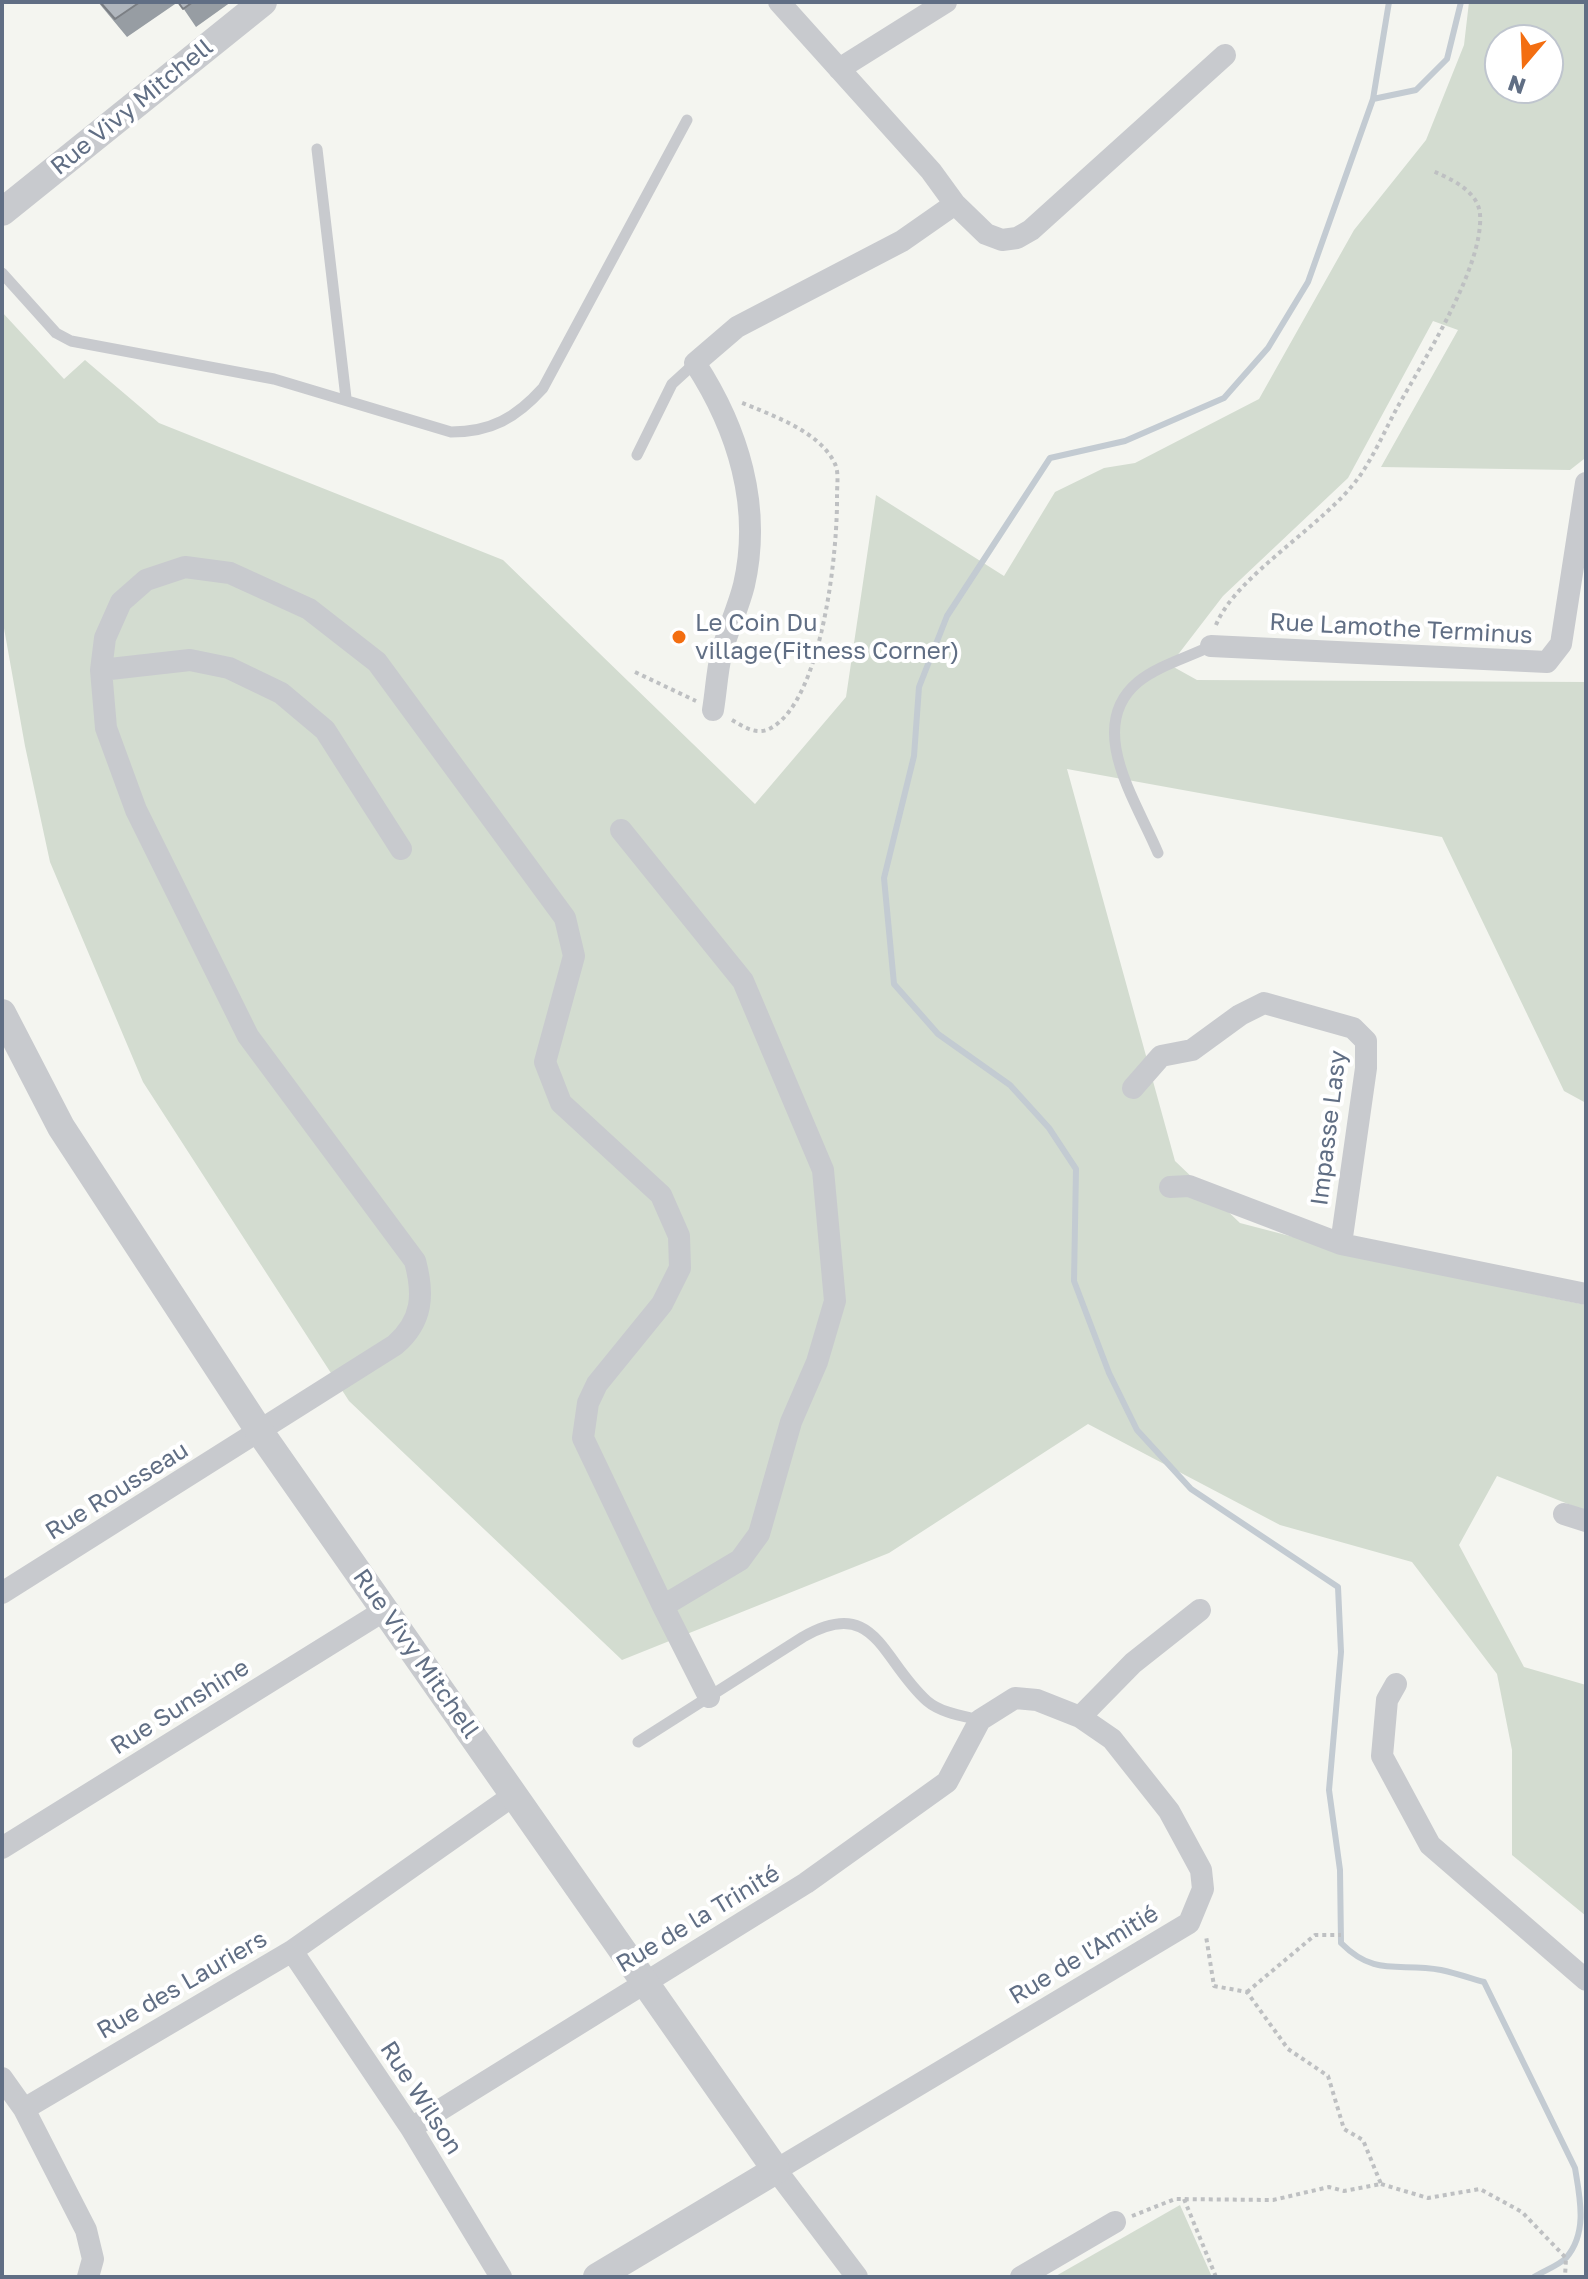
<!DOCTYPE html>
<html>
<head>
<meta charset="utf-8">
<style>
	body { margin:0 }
	#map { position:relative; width:1588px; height:2279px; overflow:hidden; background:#f4f5f0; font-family:"Golos Text",sans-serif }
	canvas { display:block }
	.frame { position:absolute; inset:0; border:4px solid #606e84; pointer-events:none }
	.north { position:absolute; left:1484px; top:24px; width:80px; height:80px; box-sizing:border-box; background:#fff; border:2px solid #bfc5ce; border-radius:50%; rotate:199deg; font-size:22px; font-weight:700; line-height:32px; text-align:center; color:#606e84 }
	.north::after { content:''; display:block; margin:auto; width:28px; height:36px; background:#f36e11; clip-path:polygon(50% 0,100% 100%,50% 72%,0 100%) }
</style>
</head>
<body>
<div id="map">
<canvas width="1588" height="2279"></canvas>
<div class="frame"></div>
<div class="north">N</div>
</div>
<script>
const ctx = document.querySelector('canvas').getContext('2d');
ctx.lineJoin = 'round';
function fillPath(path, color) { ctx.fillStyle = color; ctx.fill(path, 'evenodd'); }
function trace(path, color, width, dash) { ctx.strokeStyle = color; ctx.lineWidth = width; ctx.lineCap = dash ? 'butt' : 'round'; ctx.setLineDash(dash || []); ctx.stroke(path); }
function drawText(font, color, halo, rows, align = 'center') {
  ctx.font = font + ' "Golos Text",sans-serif'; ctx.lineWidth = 8; ctx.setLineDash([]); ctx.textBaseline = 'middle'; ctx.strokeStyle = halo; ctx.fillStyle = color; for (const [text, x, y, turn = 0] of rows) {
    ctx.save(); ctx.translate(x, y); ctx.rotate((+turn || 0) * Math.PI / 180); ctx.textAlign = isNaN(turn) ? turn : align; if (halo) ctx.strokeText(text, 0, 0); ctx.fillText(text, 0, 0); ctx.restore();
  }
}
const green = new Path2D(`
	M1469,2H1586L1584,459L1570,470L1381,467L1458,330L1433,321L1348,478L1223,596L1170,665L1197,680L1586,682V1103L1564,1091L1442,837L1067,769L1175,1161L1240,1223L1420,1270L1586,1305V1511L1497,1476L1459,1545L1524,1667L1586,1685V1916L1512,1855V1750L1497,1674L1412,1562L1280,1525L1088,1424L889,1553L622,1660L349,1401L143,1082L50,862L25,746L2,617V312L64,379L85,360L159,423L503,560L755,804L846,697L876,495L1004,576L1055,492L1104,468L1135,463L1259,399L1354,230L1426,140L1464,45ZM1500,40H1548V88H1500Z
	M1180,2205L1212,2277H1054Z`);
const stream = new Path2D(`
	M1389,2L1373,99L1308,282L1268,348L1224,398L1125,441L1050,458L947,616L919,687L914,756L884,878L894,984L938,1034L1010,1085L1049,1128L1076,1169L1074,1281L1109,1373L1137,1430L1191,1489L1338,1587L1341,1652L1329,1790L1340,1870L1341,1943C1376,1978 1399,1962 1441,1970C1455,1973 1470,1978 1484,1982L1575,2168C1580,2198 1588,2233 1566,2258C1558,2266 1543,2271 1534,2277
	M1373,99L1416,90L1447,59L1461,2`);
const path = new Path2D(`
	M1216,625C1236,575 1325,525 1359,477C1374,456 1385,430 1397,408C1423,361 1484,267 1480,214C1478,191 1451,179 1433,171
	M635,672L696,701
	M732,720C744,727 757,736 771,728C823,699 838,549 837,494C837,486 839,472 835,464C820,431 771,415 740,402
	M1247,1992L1315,1935H1341
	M1381,2184L1428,2198L1480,2189L1522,2212L1566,2258L1565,2277
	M1184,2199L1216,2277
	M1132,2216L1175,2199L1273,2200L1329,2187L1344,2191L1381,2184L1363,2140L1344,2129L1328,2076L1288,2049L1247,1992L1214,1986L1206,1936`);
const service = new Path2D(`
	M317,149L346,398
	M2,273L56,333L71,341L274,379L451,432C491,432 516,418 543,388L687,120
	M637,455L672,384L695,363
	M1158,853C1137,802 1084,727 1138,682C1157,666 1189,657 1211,646
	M638,1742L803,1637C876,1595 881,1660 927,1701C941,1713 963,1716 980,1720`);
const minor = new Path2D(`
	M779,2L931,171L955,204L986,234L1002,240L1017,238L1031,230L1225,55
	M839,69L946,2
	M1211,646L1547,662L1561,644L1586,483
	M101,670L190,660L229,668L281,693L325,730L401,849
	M713,710C716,692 717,672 721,655C727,631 738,609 744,585C762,506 738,429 695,363L737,327L902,241L955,204
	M1133,1088L1161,1056L1192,1050L1240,1015L1264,1003L1353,1028L1366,1041V1068L1341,1244L1586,1294
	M1170,1187L1189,1186L1341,1244
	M1564,1514L1586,1521
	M2,1593L395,1345C423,1321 424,1294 415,1261L248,1036L136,810L106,728L101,670L105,638L121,602L146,580L185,567L230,573L309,609L377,662L565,918L574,956L545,1062L561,1103L661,1195L679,1236L680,1268L662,1304L597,1384L588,1403L583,1438L663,1606L740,1560L759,1534L791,1422L817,1362L835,1301L823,1170L743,981L621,830
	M663,1606L709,1697
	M1396,1684L1387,1700L1382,1756L1430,1845L1586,1980
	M1080,1717L1133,1663L1200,1610
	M2,1848L385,1610
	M292,1951L411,2128L501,2277
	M2,2078L24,2109
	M411,2128L806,1883L947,1782L980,1720L1015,1698L1037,1700L1080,1717L1112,1739L1169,1811L1201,1870L1203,1889L1189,1923L776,2170L857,2277
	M88,2277L93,2259L86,2230L24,2109L292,1951L514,1795
	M1021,2277L1115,2222`);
const tertiary = new Path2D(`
	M2,212L263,2
	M2,1013L61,1127L260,1432L776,2170L597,2277`);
const wall = new Path2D(`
	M98,2H178L127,37Z
	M179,2H231L196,27Z`);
const building = new Path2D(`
	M100,2H140L115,19Z
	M178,2H193L183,9Z`);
const markers = [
	[679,637,8,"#f36e11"]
];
const streetNames = [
	["Rue Vivy Mitchell",132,107,-39],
	["Rue Lamothe Terminus",1401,629,3],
	["Impasse Lasy",1329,1128,-83],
	["Rue Rousseau",117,1491,-32],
	["Rue Vivy Mitchell",416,1654,55],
	["Rue Sunshine",180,1707,-32],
	["Rue de la Trinité",698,1919,-31],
	["Rue de l'Amitié",1084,1955,-31],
	["Rue des Lauriers",182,1985,-30],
	["Rue Wilson",421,2098,57]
];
const poiNames = [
	["Le Coin Du",695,623],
	["village(Fitness Corner)",695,651]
];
fillPath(green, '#d3dcd0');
trace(stream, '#c3cbd2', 6);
trace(path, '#bec0c2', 4, [4, 4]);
trace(service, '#c8cace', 11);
trace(minor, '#c8cace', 22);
trace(tertiary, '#c8cace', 28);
fillPath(wall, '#979da3');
fillPath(building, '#b0b6bd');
trace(building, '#7b7f84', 2);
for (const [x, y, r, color] of markers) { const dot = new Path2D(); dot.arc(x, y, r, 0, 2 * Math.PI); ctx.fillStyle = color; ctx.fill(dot); trace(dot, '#fff', 3); }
drawText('24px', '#606e84', '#fff', streetNames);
drawText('24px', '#606e84', '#fff', poiNames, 'left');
</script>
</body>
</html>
